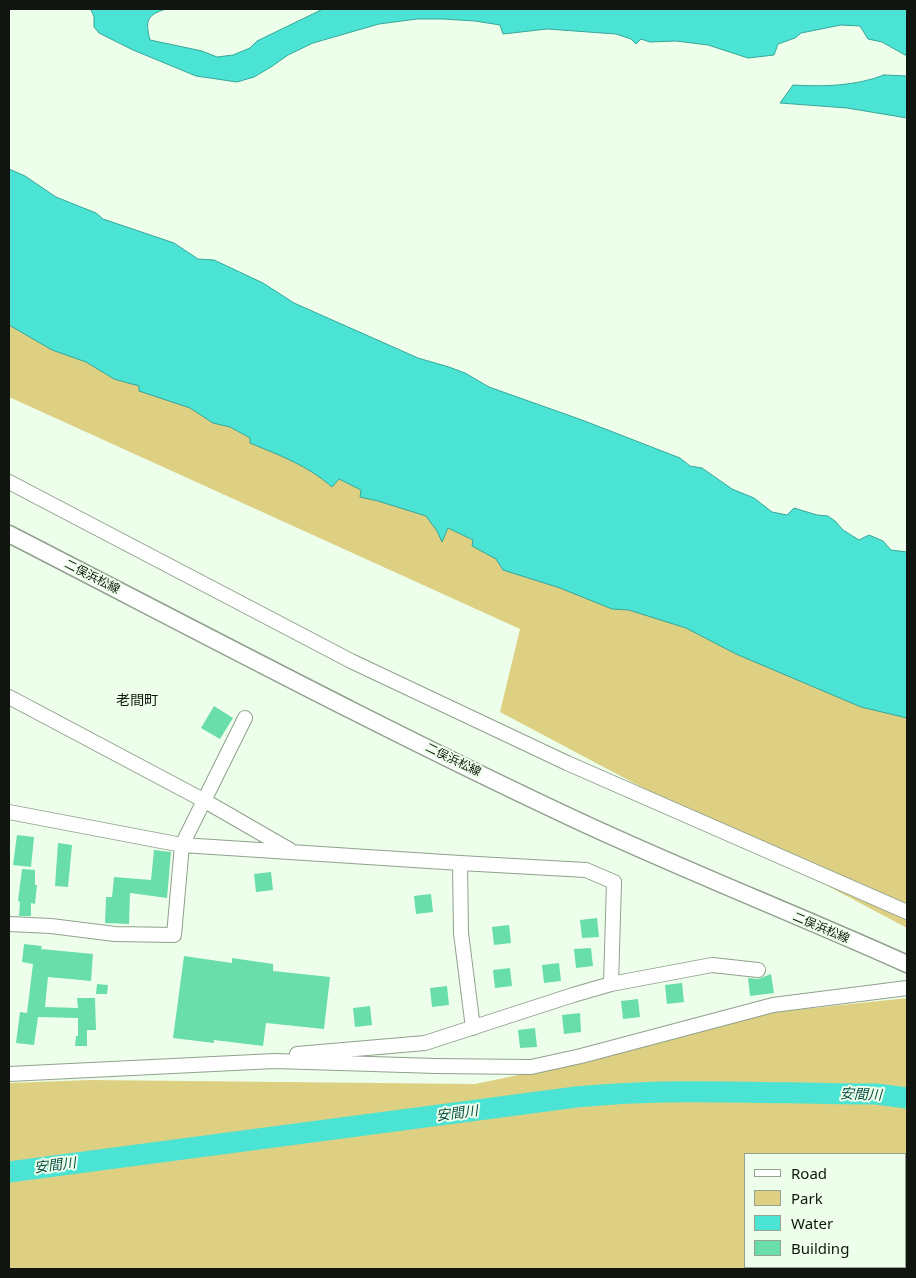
<!DOCTYPE html>
<html>
<head>
<meta charset="utf-8">
<style>
	body { margin:0 }
	#map { position:relative; width:916px; height:1278px; overflow:hidden; background:#edffea; font-family:"Noto Sans",sans-serif }
	canvas { display:block }
	.frame { position:absolute; inset:0; border:10px solid #10160f; pointer-events:none }
	.legend { position:absolute; left:744px; top:1153px; width:162px; height:115px; box-sizing:border-box; background:#edffea; border:1px solid #95a292; margin:0; padding:6px 9px; list-style:none; font-size:15px; color:#10160f }
	.legend li { display:flex; align-items:center; gap:10px; height:25px }
	.legend b { width:25px; border:1px solid #95a292 }
</style>
</head>
<body>
<div id="map">
<canvas width="916" height="1278"></canvas>
<div class="frame"></div>
<ul class="legend">
<li><b style="height:6px;background:#fff"></b>Road</li>
<li><b style="height:14px;background:#ded083"></b>Park</li>
<li><b style="height:14px;background:#4ae3d4"></b>Water</li>
<li><b style="height:14px;background:#69deac"></b>Building</li>
</ul>
</div>
<script>
const ctx = document.querySelector('canvas').getContext('2d');
ctx.lineJoin = 'round';
function fillPath(path, color) { ctx.fillStyle = color; ctx.fill(path, 'evenodd'); }
function trace(path, color, width, dash) { ctx.strokeStyle = color; ctx.lineWidth = width; ctx.lineCap = dash ? 'butt' : 'round'; ctx.setLineDash(dash || []); ctx.stroke(path); }
function drawText(font, color, halo, rows, align = 'center') {
  ctx.font = font + ' "Noto Sans","Noto Sans JP",sans-serif'; ctx.lineWidth = 4; ctx.setLineDash([]); ctx.textBaseline = 'middle'; ctx.strokeStyle = halo; ctx.fillStyle = color; for (const [text, x, y, turn = 0] of rows) {
    ctx.save(); ctx.translate(x, y); ctx.rotate((+turn || 0) * Math.PI / 180); ctx.textAlign = isNaN(turn) ? turn : align; if (halo) ctx.strokeText(text, 0, 0); ctx.fillText(text, 0, 0); ctx.restore();
  }
}
const green = new Path2D(`
	M9,309L907,713V928L500,712L520,629L9,397Z
	M907,998V1269H9V1083L90,1080L475,1084L567,1065L777,1012ZM745,1154H905V1267H745Z`);
const water = new Path2D(`
	M91,9H166C147,15 145,20 150,40L202,51L217,57L233,55L250,48L257,41L323,9H907V56L882,42L868,39L860,26L841,25L801,33L795,38L778,44L774,55L748,58L708,45L676,41L650,42L641,39L636,44L631,39L616,34L547,29L503,34L500,25L475,21L443,19H417L379,24L313,43L288,55L271,67L254,77L237,82L196,76L133,50L99,33L94,27V17Z
	M884,75L907,76V118L847,108L780,103L793,85C823,87 856,86 884,75Z
	M9,169L25,176L56,197L96,213L103,219L174,243L198,259L214,260L263,283L294,303L418,358L449,367L465,373L489,387L582,420L680,458L690,466L702,468L732,489L754,498L772,512L787,515L794,508L817,515L828,516L835,521L843,530L859,540L869,535L883,541L891,550L907,552V718L861,707L736,654L686,628L629,610L612,609L560,588L503,570L496,559L472,546L473,540L448,528L442,542L437,531L426,516L378,501L360,497L361,490L339,479L332,487C307,465 281,456 250,443V438L230,427L213,423L190,408L139,391V386L114,379L86,362L52,350L9,325Z`);
const river = new Path2D(`
	M9,1172L576,1097C675,1087 776,1094 876,1094L907,1098`);
const building = new Path2D(`
	M214,706L233,718L220,739L201,728Z
	M17,835L34,837L31,867L13,865Z
	M58,843L72,845L68,887L55,886Z
	M154,850L171,852L167,898L130,893L129,924L105,923L106,897H112L114,877L151,880Z
	M22,869L35,870V885H37L35,904L31,903V916H19L20,902L18,901Z
	M271,872L273,890L256,892L254,874Z
	M431,894L433,912L416,914L414,896Z
	M597,918L599,937L582,938L580,920Z
	M509,925L511,943L494,945L492,927Z
	M24,944L42,946L41,949L93,954L91,981L48,977L45,1007L78,1008L77,998H95L96,1030H87V1046H75L76,1036H78V1018L38,1017L34,1045L16,1043L20,1012L27,1013L33,964L22,962Z
	M591,948L593,966L576,968L574,949Z
	M184,956L232,963V958L273,964V971L330,977L324,1029L266,1023L263,1046L214,1040V1043L173,1038Z
	M559,963L561,981L544,983L542,965Z
	M510,968L512,986L495,988L493,970Z
	M771,974L774,993L750,996L748,978L758,979Z
	M682,983L684,1002L667,1004L665,985Z
	M97,984L108,985L107,994H96Z
	M447,986L449,1005L432,1007L430,988Z
	M638,999L640,1017L623,1019L621,1001Z
	M370,1006L372,1025L355,1027L353,1008Z
	M580,1013L581,1032L564,1034L562,1015Z
	M535,1028L537,1047L520,1048L518,1030Z`);
const minor = new Path2D(`
	M9,482L351,661L567,763L907,912
	M9,697L205,801L290,850
	M9,812L182,845L460,863L586,870L614,882L611,984
	M460,863L461,933L473,1028
	M9,924L51,926L115,934L174,935L182,845L245,718
	M297,1054L425,1043L573,995L611,984L712,965L758,970
	M9,1074L275,1061L436,1066L531,1067L581,1056L773,1005L907,988`);
const major = new Path2D(`
	M9,534C196,630 382,729 572,818C683,870 796,914 907,964`);
const streetNames = [
	["二俣浜松線",92,577,27],
	["二俣浜松線",453,760,26],
	["二俣浜松線",821,928,23]
];
const neighbourhoodNames = [
	["老間町",137,701]
];
const waterNames = [
	["安間川",861,1095,2],
	["安間川",457,1114,-7],
	["安間川",55,1166,-7]
];
fillPath(green, '#ded083');
fillPath(water, '#4ae3d4');
trace(water, '#39a699', 1);
trace(river, '#4ae3d4', 21);
fillPath(building, '#69deac');
trace(minor, '#90a18e', 16);
trace(major, '#90a18e', 19);
trace(minor, '#fff', 14);
trace(major, '#fff', 16);
drawText('12px', '#10160f', '#edffea', streetNames);
drawText('14px', '#10160f', '#edffea', neighbourhoodNames);
drawText('italic 14px', '#0b4e48', '#edffea', waterNames);
</script>
</body>
</html>
